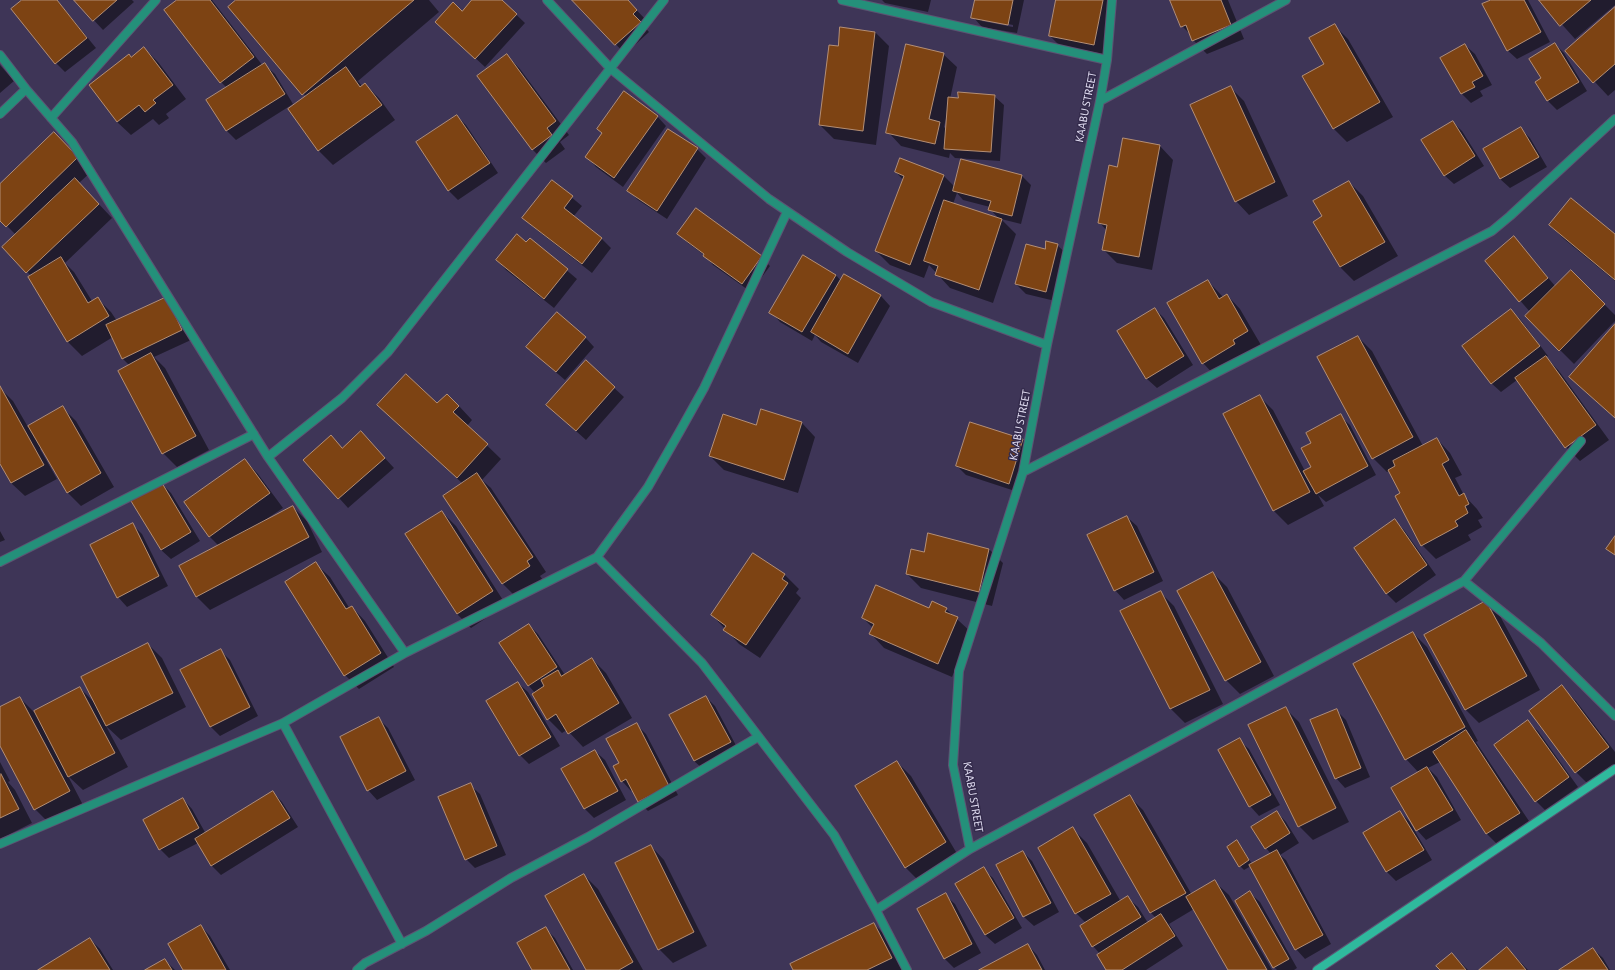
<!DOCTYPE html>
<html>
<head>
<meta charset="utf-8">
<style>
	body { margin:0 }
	canvas { display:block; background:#3e3557 }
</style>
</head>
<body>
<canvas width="1615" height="970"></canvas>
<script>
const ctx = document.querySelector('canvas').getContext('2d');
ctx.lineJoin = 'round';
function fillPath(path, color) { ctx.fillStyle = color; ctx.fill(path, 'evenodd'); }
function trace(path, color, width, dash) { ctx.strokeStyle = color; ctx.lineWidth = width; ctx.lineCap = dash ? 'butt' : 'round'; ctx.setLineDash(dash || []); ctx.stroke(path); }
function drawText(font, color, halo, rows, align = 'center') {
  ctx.font = font + ' "Alegreya Sans",sans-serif'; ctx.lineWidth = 3; ctx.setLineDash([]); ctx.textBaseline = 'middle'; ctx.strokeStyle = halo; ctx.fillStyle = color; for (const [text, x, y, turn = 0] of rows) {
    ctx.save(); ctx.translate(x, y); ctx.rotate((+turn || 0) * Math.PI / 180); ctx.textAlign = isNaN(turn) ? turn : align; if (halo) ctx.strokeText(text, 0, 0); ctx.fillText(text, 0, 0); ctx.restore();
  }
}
const shadow = new Path2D(`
	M24,0H57L96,48L65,72L56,63Z
	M75,0H132L134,2L103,30Z
	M179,0H212L263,66L265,65L275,74L293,104L236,140L227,131V88L221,82Z
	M237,0H429L439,12L358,81L362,86L365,84L379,98L395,120L333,165L319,151L289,109L306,97Z
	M474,0H501L525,23L485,67L446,31Z
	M574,0H627L646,20L642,24L649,32L625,54Z
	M882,0H931L928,12L885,3Z
	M976,0H1024L1017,33L982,27L973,17ZM982,19L1013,25V27L982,21Z
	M1057,0H1110L1112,11L1103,54L1059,45L1050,36Z
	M1171,0H1228L1244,39L1207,54L1193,40L1191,35L1182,26Z
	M1493,0H1528L1550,42L1517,59L1507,50Z
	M1540,0H1615V5L1575,39Z
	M1615,9V90L1608,96L1567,52Z
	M1334,25L1348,39L1393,117L1347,142L1334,129L1325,64Z
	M841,28L875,32L889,46L876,145L834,139L820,125L838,48Z
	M1555,44L1564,53L1587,91L1557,110L1548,101L1542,78Z
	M1465,45L1475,54L1492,85L1480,91L1483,96L1471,103L1462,94L1442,58Z
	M144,48L158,62L186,99L166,114L169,118L159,125L153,119L131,135L117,122L131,58Z
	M943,54L957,67L950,99L994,96L1004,105L1000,161L955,158L950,153L949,158L901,146L888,132ZM947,114V130L944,127Z
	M507,55L520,69L569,135L560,142L565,149L546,163L532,149Z
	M0,65L14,81L0,93Z
	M1230,87L1244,101L1288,196L1249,215L1236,201Z
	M457,116L466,125L498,173L458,200L449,191L417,143Z
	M657,116L666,126L623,187L596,167L587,157Z
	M1453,122L1462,131L1484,166L1454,184L1444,175Z
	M1521,129L1530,138L1547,167L1510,188L1500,179Z
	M54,133L91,172L79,183L112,218L65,263L74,272L92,301L97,298L111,312L117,321L167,298L191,340L154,357L165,368L209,450L177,467L163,453L119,372L130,366L122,358L113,337L82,356L68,342L29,277L31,276L4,247L16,235L0,219V186Z
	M1160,146L1173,160L1152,270L1117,263L1103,249L1107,231L1099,222L1118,168Z
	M697,149L706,158L667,219L638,200L629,191Z
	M900,159L944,176L955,187L1022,176L1031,185L1021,224L1001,219L1016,234L993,303L950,288L929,265L924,278L890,265L876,251L903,180L896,172ZM957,193L963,200L990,207V209L1000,220L953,204Z
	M552,181L582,206L573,217L602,239L611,248L592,273L533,227L524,218Z
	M1349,182L1363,196L1398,256L1354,281L1340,267L1323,217Z
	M1550,225L1615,235V281L1564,239Z
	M679,234L761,257L770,266L751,292L713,265L704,255L688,243Z
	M1514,238L1556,287L1571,271L1615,315V321L1574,364L1526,316L1530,312L1486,261Z
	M530,239L577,279L554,308L506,270L497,260L526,244Z
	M1057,245L1067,254L1055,301L1026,294L1016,284L1045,250Z
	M836,275L841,281L844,276L881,296L890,306L858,363L821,342L815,335L812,341L780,322L771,312Z
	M1208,281L1223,297L1227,295L1240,309L1261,345L1216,377L1203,363Z
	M1155,309L1164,318L1193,365L1157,388L1147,379L1118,332Z
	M1511,310L1520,319L1548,356L1546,357L1559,371L1609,440L1580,461L1566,447L1517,380L1501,392L1491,383Z
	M1615,325V418L1570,377Z
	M585,337L594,347L565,380L537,356Z
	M1358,337L1372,351L1423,446L1437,439L1450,453L1462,475L1455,478L1464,495L1477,509L1483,518L1478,520L1482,527L1468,535L1471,540L1436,559L1422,545L1401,493L1389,471L1387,472L1373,458Z
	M586,362L624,397L586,440L557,414Z
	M0,388L13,401L28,427L63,408L76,421L114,487L81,506L67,492L42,448L40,449L57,479L25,496L11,483L0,462Z
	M1259,396L1273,410L1305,471L1313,467V443L1340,416L1350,425L1376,475L1326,502L1318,495L1324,506L1288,525L1274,511L1224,414Z
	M437,405L459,406L472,420L467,426L501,459L482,480L491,488L546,572L540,576L543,580L517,598L503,584L445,496L463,484L393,419Z
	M762,411L802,423L815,437L798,493L724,470L710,456L757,426Z
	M361,432L394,468L348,508L305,460L343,449Z
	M1022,439L1032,449L1018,492L966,475L957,466Z
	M245,460L258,474L283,508L265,520L266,521L293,507L307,521L322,552L210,610L196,596L219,546L210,537L185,503Z
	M162,484L171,493L200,541L171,559L161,550L132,502Z
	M442,512L456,526L506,605L471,628L457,614Z
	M1127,517L1137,526L1163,581L1124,600L1115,590Z
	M1395,521L1404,530L1436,575L1396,603L1387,594Z
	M133,525L142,534L168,586L127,607L118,597Z
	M0,531L5,540L0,542Z
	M989,549L1003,563L992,606L921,588L907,574L925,554Z
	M753,554L785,575L799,589L796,593L801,598L760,658L739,644L712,615Z
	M316,564L330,577L350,609L352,607L365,621L394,667L359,689L345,675L286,583Z
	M1213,573L1227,587L1274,676L1240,694L1226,680Z
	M1160,592L1174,606L1223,704L1185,723L1171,709L1122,611Z
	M1486,602L1500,616L1540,690L1479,723L1465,709Z
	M930,609H946L971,632L952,677L884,648L871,634L873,628L863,618Z
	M529,625L538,634L565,675L592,659L606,673L632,718L583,747L567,730L562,733L548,719L535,693L529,686L500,644Z
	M1413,633L1427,647L1478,741L1476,742L1533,827L1501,848L1487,834L1440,762L1428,768L1437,777L1461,820L1426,840L1417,830L1393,788L1419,773L1406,759Z
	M148,644L162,658L186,707L121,740L106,726L128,767L83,790L68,776L83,805L49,823L35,809L0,744V708L20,698L34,712L80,688L95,703Z
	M220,650L230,660L258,716L220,736L210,726Z
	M518,683L528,692L560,746L529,764L520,755Z
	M1562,687L1576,701L1615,752V767L1590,786L1576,772Z
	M706,697L715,706L739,751L704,770L694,761Z
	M1285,708L1299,722L1349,822L1313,840L1299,826Z
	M1336,710L1346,720L1370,777L1345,788L1336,778Z
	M379,719L388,728L415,780L377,800L368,790L341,738Z
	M1528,722L1538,731L1578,787L1545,810L1536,801Z
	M637,725L646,734L678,795L648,811L639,802L633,790L631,791L622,781L620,763Z
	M1239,740L1249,749L1280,805L1259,816L1250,806L1219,751Z
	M595,751L605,760L626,800L594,818L585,809L563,769Z
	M0,762L10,781L8,782L15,790L32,823L0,839Z
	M897,762L911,776L959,857L919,881L905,867Z
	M470,785L480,794L506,855L475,868L466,859Z
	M273,792L282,802L298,827L221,875L212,866L198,843L169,858L160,849L183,799L192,809L206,834Z
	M1129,796L1143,810L1192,895L1215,882L1229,895L1272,970H1229L1194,909L1169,924L1183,946L1146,970H1108L1100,954L1093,946L1086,923L1076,913L1039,848L1073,829L1087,843L1121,902L1128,898L1138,907L1148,923L1156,918L1150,912Z
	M1277,812L1286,822L1299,843L1280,855L1286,860L1331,944L1305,959L1296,949L1251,866L1244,870L1240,866L1237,841L1241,846L1252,864L1271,854L1266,848Z
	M1400,812L1409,821L1432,860L1396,881L1387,872L1364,833Z
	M651,846L664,860L707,946L673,963L659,949Z
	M1023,852L1032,861L1059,912L1034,926L1024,917L997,866Z
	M983,869L993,878L1022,928L995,944L985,935Z
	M584,875L598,889L643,970H587Z
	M1250,893L1260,902L1297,968L1294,970H1277L1274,967Z
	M945,895L955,904L981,953L954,968L944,958Z
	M874,924L888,938L904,970H794Z
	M201,926L210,936L230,970H184Z
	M545,928L555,938L573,970H533Z
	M90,939L100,949L113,970H40Z
	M1028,945L1037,955L1045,970H981Z
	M1507,948L1528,970H1481Z
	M1593,949L1603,958L1610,970H1561Z
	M1452,954L1468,970H1441Z
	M165,960L175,970H148Z`);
const building = new Path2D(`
	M22,0H57L87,38L55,64L11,9Z
	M74,0H117L93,21Z
	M177,0H210L254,57L220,83L164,10Z
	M236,0H414L302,95L228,7Z
	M472,0H502L517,14L475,59L435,22L453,2L462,11Z
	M572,0H628L637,10L633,14L641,22L615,45Z
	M975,0H1013L1008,25L971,18Z
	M1056,0H1103L1094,45L1049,36Z
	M1170,0H1221L1231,25L1192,41L1186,25L1181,27Z
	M1491,0H1524L1541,32L1507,51L1482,4Z
	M1539,0H1591L1560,26Z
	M1615,7V64L1593,83L1565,51Z
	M1335,24L1380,102L1333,129L1302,76L1324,64L1309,38Z
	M840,27L875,32L863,131L819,125L829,45L838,46Z
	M1555,43L1579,82L1547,101L1535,82L1541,78L1529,59Z
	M906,44L944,53L929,119L940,122L935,144L886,133Z
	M1465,44L1483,76L1472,82L1475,87L1461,94L1440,58Z
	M144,47L173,85L153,100L156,103L145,112L139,105L117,122L89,85L129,54L131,57Z
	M507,54L556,121L547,128L552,135L532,150L477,76Z
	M265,63L285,94L226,131L206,100Z
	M346,67L360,87L365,83L382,105L318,151L288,109Z
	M1231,86L1275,182L1235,202L1190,105Z
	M624,91L658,116L614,178L585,157L602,133L597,129Z
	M958,92L995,95L991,152L944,149L948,97L958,98Z
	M457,115L490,163L448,191L416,142Z
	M1453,121L1475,156L1444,176L1421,140Z
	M1521,127L1539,157L1500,179L1483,149Z
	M668,129L698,148L657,211L627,191Z
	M54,132L78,157L6,227L0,221V184Z
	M1123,138L1160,145L1139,257L1102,250L1107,225L1098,223L1109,165L1117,167Z
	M900,158L944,175L910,265L875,251L904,176L895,172Z
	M961,159L1022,175L1012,216L988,210L991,201L953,191Z
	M75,178L99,204L26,273L2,247Z
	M552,180L573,196L564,208L602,238L582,264L522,218Z
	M1349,181L1385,242L1340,267L1313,222L1322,216L1313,201Z
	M1571,198L1615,234V280L1549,225Z
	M944,200L1002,219L979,290L935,275L938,266L924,261Z
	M696,208L762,256L742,284L703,256L704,254L677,234Z
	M517,234L526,242L530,238L568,269L544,299L496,260Z
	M1514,236L1548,278L1519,302L1485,261Z
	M1046,241L1058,244L1046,292L1015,284L1026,244L1045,249Z
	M803,255L836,275L802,332L769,313Z
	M61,257L88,303L98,297L109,316L67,342L28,277Z
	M1571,270L1605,304L1559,351L1525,316Z
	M844,274L881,295L848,354L811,332Z
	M1208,280L1219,299L1227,294L1248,331L1233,340L1235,344L1202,364L1167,303Z
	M167,297L182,330L122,359L106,325Z
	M1155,308L1184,356L1146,379L1117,331Z
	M1511,309L1540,346L1491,384L1462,346Z
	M557,312L586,337L556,372L526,347Z
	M1615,324V418L1569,377Z
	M1358,336L1413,437L1372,459L1317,357Z
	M151,353L196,436L162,454L118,371Z
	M1546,356L1596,425L1565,448L1515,378Z
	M586,360L615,387L576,431L546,405Z
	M406,374L437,403L447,394L459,406L453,412L488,444L457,478L377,405Z
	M0,386L44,465L11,483L0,464Z
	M1260,395L1310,492L1273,511L1223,414Z
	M63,406L101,473L67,493L28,426Z
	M761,409L802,422L784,480L709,456L723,414L756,425Z
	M1341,414L1368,466L1316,494L1303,471L1311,467L1301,448L1311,443L1306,433Z
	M970,422L1023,439L1009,484L956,466Z
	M361,431L385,458L338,499L303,460L331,435L342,448Z
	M1437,438L1449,460L1442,464L1459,496L1464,493L1469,504L1465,506L1468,513L1455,521L1458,526L1421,546L1395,496L1400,493L1388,470L1395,466L1393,461Z
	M245,459L270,493L209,537L184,502Z
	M477,473L533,557L527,561L530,566L502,584L443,496Z
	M162,483L191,532L161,550L131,501Z
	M293,506L309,537L196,597L179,566Z
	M442,511L493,591L457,614L405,534Z
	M1127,516L1154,572L1114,591L1087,535Z
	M1395,519L1427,565L1386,594L1354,548Z
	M133,523L159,576L117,598L90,545Z
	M928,533L989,549L979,592L906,574L911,549L924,552Z
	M1615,536V555L1606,549Z
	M753,553L785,574L782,579L788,583L746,645L723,630L726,626L711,615Z
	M316,562L346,609L352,606L381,653L344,676L285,582Z
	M1213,572L1261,662L1225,681L1177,591Z
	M876,585L929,608L932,601L947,608L945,612L958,617L938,664L869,634L874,624L862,618Z
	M1161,591L1210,690L1170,709L1120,611Z
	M1486,601L1527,676L1465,710L1424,635Z
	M529,624L557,667L528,686L499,643Z
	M1413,632L1465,727L1405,760L1353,664Z
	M148,643L173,693L106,726L81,677Z
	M221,649L250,707L210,727L180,670Z
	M592,658L619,703L568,734L556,714L547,720L532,694L544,686L541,680L558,670L561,676Z
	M518,682L551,737L519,756L486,701Z
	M1562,685L1609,747L1575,773L1529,711Z
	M80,687L115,753L68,777L34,711Z
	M706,696L731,742L694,761L669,715Z
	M20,697L70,791L34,810L0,746V707Z
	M1286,707L1336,808L1298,827L1248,725Z
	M1337,709L1361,768L1335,779L1310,720Z
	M379,717L406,771L367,791L340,737Z
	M1528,720L1569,777L1535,802L1494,745Z
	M637,723L669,786L638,802L626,779L621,782L613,766L619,763L606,739Z
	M1466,730L1520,813L1486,834L1433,752Z
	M1240,738L1271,795L1249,807L1218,750Z
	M595,750L618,791L584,809L561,769Z
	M897,761L946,842L905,868L855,786Z
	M1427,767L1453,810L1416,831L1391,788Z
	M1,774L19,809L0,818V775Z
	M471,783L497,846L465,860L438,797Z
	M273,791L290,818L211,866L195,839Z
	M1130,795L1186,893L1150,913L1094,815Z
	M183,798L199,828L159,850L143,820Z
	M1277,811L1290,833L1265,849L1251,827Z
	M1400,811L1424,850L1386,872L1363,833Z
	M1073,827L1111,894L1075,914L1038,848Z
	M1237,840L1249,860L1239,867L1227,847Z
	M651,845L694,932L658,950L615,863Z
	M1277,850L1323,935L1295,950L1249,865Z
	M1023,851L1051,903L1023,917L996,865Z
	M984,867L1014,918L985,935L955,884Z
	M584,874L633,962L619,970H586L545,896Z
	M1215,880L1267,970H1228L1186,897Z
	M1250,891L1289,959L1273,968L1235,901Z
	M946,893L972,944L944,959L917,909Z
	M1128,896L1141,917L1092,947L1080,926Z
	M1161,914L1175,936L1122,970H1106L1097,955Z
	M874,923L892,958L867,970H793L790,964Z
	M201,925L226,970H183L168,944Z
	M546,927L570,970H532L517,943Z
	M90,938L110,970H38Z
	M1028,944L1042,970H979Z
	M1507,947L1526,970H1479Z
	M1593,948L1608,970H1559Z
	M1452,953L1466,970H1440L1436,966Z
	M165,959L172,970H145Z`);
const street = new Path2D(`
	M547,0L611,69L769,199L847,252L931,302L1047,345
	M842,0L1107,60
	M0,55L26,89L72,142L268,457L405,653
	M1100,101L1286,0
	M0,114L26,89
	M51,118L156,0
	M268,457L342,398L388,352L664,0
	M1023,472L1492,231L1510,216L1615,119
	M597,557L702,663L834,835L876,910L907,970
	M0,562L254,434
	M1464,581L1581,441
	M283,723L402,944
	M0,844L283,723L405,653L597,557L648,487L680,431L704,388L787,212
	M970,849L953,765L959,671L1023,472L1047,345L1100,101L1107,60L1112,0
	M876,910L970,849L1464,581L1541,643L1615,716
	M357,970L365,963L426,931L511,878L588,837L758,737`);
const secondary = new Path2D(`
	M1317,970L1615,769`);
const streetNames = [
	["KAABU STREET",1086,107,-79],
	["KAABU STREET",1020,425,-79],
	["KAABU STREET",973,797,80]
];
fillPath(shadow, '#0007');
fillPath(building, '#7d4313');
trace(building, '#b48e74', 1);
trace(street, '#5c5473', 10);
trace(secondary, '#5c5473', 10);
trace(street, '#24907a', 8);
trace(secondary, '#2fb99d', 8);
drawText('12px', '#e3dff4', '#342b4c', streetNames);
</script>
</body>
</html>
